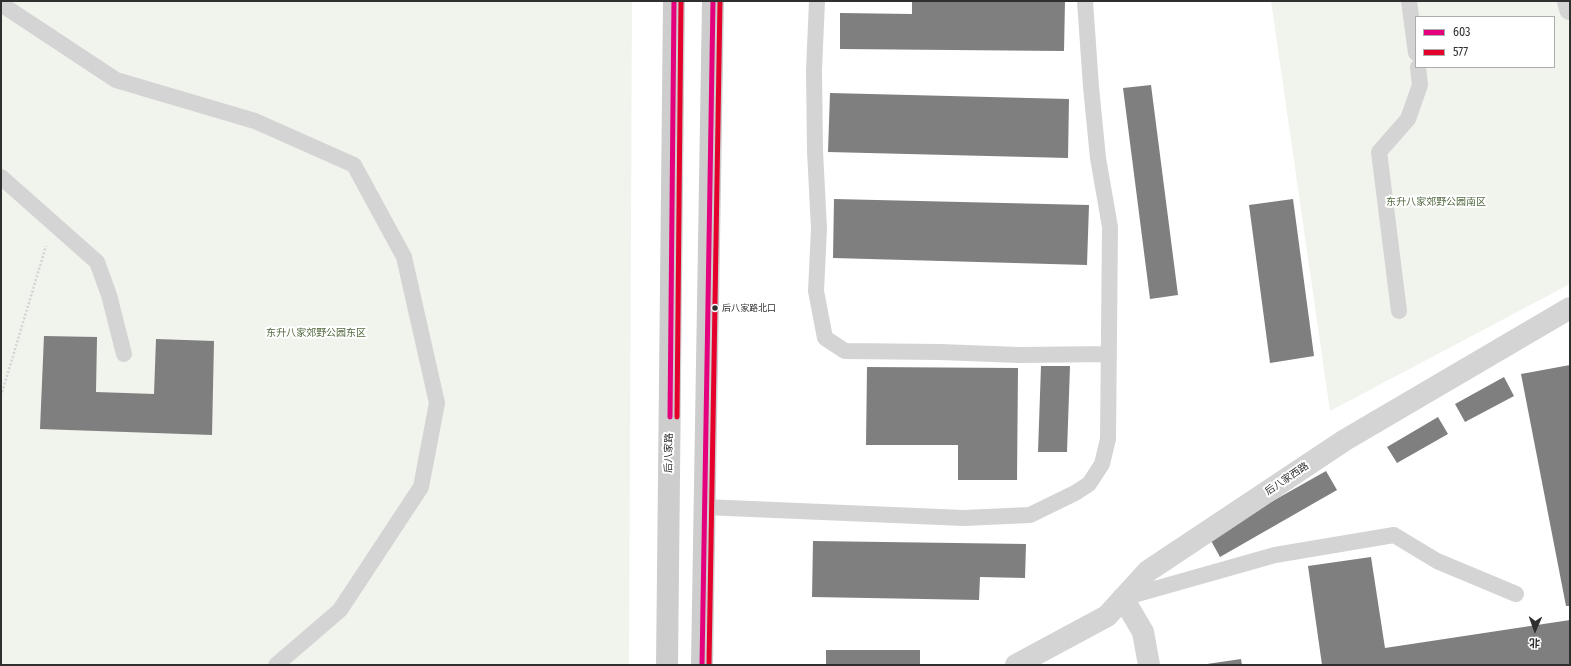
<!DOCTYPE html>
<html>
<head>
<meta charset="utf-8">
<style>
	body { margin:0 }
	#map { position:relative; width:1571px; height:666px; overflow:hidden; background:#fff; font-family:"Fira Sans Condensed","Noto Sans SC",sans-serif }
	canvas { display:block }
	.frame { position:absolute; inset:0; border:2px solid #2f2f2f; pointer-events:none }
	.legend { position:absolute; left:1415px; top:16px; width:140px; height:52px; box-sizing:border-box; background:#fff; border:1px solid #acacac; margin:0; padding:5px 7px; list-style:none; font-size:12px; color:#2f2f2f }
	.legend li { display:flex; align-items:center; gap:8px; height:20px }
	.legend b { width:20px; border:1px solid #acacac }
	.north { position:absolute; left:1515px; top:610px; width:40px; height:40px; -webkit-text-stroke:3px #fff; paint-order:stroke; rotate:182deg; font-size:11px; font-weight:700; line-height:16px; text-align:center; color:#2f2f2f }
	.north::after { content:''; display:block; margin:auto; width:14px; height:18px; background:#2f2f2f; clip-path:polygon(50% 0,100% 100%,50% 72%,0 100%) }
</style>
</head>
<body>
<div id="map">
<canvas width="1571" height="666"></canvas>
<div class="frame"></div>
<ul class="legend">
<li><b style="height:5px;background:#e5007d"></b>603</li>
<li><b style="height:5px;background:#e4002b"></b>577</li>
</ul>
<div class="north">北</div>
</div>
<script>
const ctx = document.querySelector('canvas').getContext('2d');
ctx.lineJoin = 'round';
function fillPath(path, color) { ctx.fillStyle = color; ctx.fill(path, 'evenodd'); }
function trace(path, color, width, dash) { ctx.strokeStyle = color; ctx.lineWidth = width; ctx.lineCap = dash ? 'butt' : 'round'; ctx.setLineDash(dash || []); ctx.stroke(path); }
function drawText(font, color, halo, rows, align = 'center') {
  ctx.font = font + ' "Fira Sans Condensed","Noto Sans SC",sans-serif'; ctx.lineWidth = 4; ctx.setLineDash([]); ctx.textBaseline = 'middle'; ctx.strokeStyle = halo; ctx.fillStyle = color; for (const [text, x, y, turn = 0] of rows) {
    ctx.save(); ctx.translate(x, y); ctx.rotate((+turn || 0) * Math.PI / 180); ctx.textAlign = isNaN(turn) ? turn : align; if (halo) ctx.strokeText(text, 0, 0); ctx.fillText(text, 0, 0); ctx.restore();
  }
}
const green = new Path2D(`
	M1,1H632L629,665H1Z
	M1271,1H1570V284L1330,411ZM1416,17H1554V67H1416Z`);
const building = new Path2D(`
	M912,1H1065L1064,51L840,49V13L912,14Z
	M1151,85L1178,295L1150,299L1123,88Z
	M830,93L1069,99L1068,158L828,152Z
	M834,199L1089,205L1087,265L833,258Z
	M1293,199L1314,356L1270,363L1249,205Z
	M44,336L97,337L96,392L154,394L156,339L214,341L212,435L40,429Z
	M1570,365V606H1566L1521,374Z
	M1041,366H1070L1067,452H1038Z
	M867,367L1018,368L1017,480H958V445H866Z
	M1504,377L1514,396L1465,422L1455,404Z
	M1438,417L1448,434L1397,463L1387,447Z
	M1326,471L1337,490L1220,557L1209,537Z
	M813,541L1026,544L1025,578L980,577L979,600L812,597Z
	M1371,557L1385,648L1570,620V665H1322L1308,566Z
	M826,650H920V665H826Z
	M1241,659L1242,665H1207V664Z`);
const path = new Path2D(`
	M1,396L46,246`);
const lane = new Path2D(`
	M817,1L814,70L815,151L819,229L816,291L825,338L845,351L940,352L1019,355L1109,354
	M1409,1L1416,53
	M1,4L116,80L255,121L354,165L404,257L437,403L421,487L340,610L276,665
	M1,177L97,262L109,295L124,354
	M1399,311L1379,152L1408,119L1420,85L1418,67
	M704,507L964,518L1030,515L1075,493L1089,484L1102,464L1108,439L1110,227L1098,158L1091,87L1085,1
	M1123,598L1275,555L1394,535L1437,561L1516,594`);
const street = new Path2D(`
	M1568,1L1570,9
	M1123,598L1143,632L1149,665
	M1016,665L1107,616L1148,571L1345,440L1570,308`);
const secondary = new Path2D(`
	M667,665L674,1
	M702,665L713,1`);
const bus1 = new Path2D(`
	M670,417L674,1
	M702,665L713,1`);
const bus2 = new Path2D(`
	M677,417L681,1
	M709,665L720,1`);
const markers = [
	[715,308,3.5,"#2f2f2f"]
];
const busNames = [
	["后八家路北口",722,308]
];
const parkNames = [
	["东升八家郊野公园南区",1436,202],
	["东升八家郊野公园东区",316,333]
];
const streetNames = [
	["后八家路",669,453,-89],
	["后八家西路",1287,479,-34]
];
fillPath(green, '#f0f4ed');
fillPath(building, '#7f7f7f');
trace(path, '#d4d4d4', 2.5, [2, 2]);
trace(lane, '#d4d4d4', 16);
trace(street, '#d4d4d4', 22);
trace(secondary, '#cdcdcd', 22);
trace(bus1, '#e5007d', 5);
trace(bus2, '#e4002b', 5);
for (const [x, y, r, color] of markers) { const dot = new Path2D(); dot.arc(x, y, r, 0, 2 * Math.PI); ctx.fillStyle = color; ctx.fill(dot); trace(dot, '#fff', 1.5); }
drawText('9px', '#2f2f2f', '#fff', busNames, 'left');
drawText('10px', '#51683f', '#fff', parkNames);
drawText('10px', '#2f2f2f', '#fff', streetNames);
</script>
</body>
</html>
